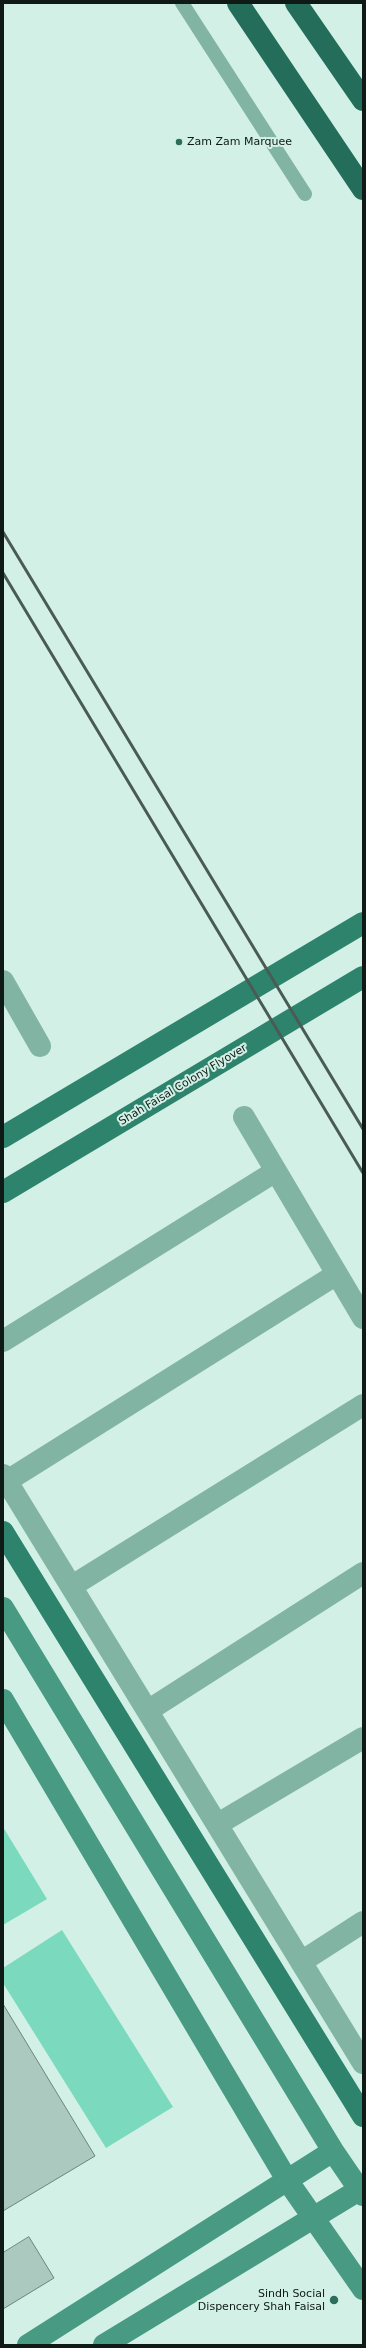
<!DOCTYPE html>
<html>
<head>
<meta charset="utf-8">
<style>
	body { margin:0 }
	#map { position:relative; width:366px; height:2348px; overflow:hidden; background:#d2f0e6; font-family:"DejaVu Sans",sans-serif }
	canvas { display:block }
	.frame { position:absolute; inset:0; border:4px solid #0f1a16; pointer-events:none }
</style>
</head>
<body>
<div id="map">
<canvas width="366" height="2348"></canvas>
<div class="frame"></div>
</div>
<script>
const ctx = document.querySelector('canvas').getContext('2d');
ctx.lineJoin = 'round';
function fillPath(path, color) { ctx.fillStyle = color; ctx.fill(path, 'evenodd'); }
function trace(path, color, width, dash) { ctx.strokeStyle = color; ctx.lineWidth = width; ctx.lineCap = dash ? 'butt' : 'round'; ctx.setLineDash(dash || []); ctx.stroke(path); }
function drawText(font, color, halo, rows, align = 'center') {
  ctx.font = font + ' "DejaVu Sans",sans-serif'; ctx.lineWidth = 4; ctx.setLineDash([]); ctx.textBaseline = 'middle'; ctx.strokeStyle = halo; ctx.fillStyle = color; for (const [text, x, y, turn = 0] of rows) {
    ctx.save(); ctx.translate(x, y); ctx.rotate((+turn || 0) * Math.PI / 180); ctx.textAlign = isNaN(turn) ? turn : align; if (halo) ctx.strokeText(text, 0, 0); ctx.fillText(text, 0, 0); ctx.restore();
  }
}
const green = new Path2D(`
	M3,1827L47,1899L3,1925Z
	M62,1930L173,2107L106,2148L3,1983V1968Z`);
const building = new Path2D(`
	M3,2004L95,2156L3,2211Z
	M29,2237L54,2278L3,2309V2253Z`);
const lane = new Path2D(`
	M182,3L305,194`);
const street = new Path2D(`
	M3,981L40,1046
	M244,1117L363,1318
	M3,1341L276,1171
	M3,1475L363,2063
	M7,1481L337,1274
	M72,1586L363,1405
	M149,1710L363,1573
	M218,1824L363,1738
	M301,1962L363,1922`);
const secondary = new Path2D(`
	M3,1608L333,2151L363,2195
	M3,1700L287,2180L363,2289
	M28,2345L333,2151
	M104,2345L359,2190`);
const primary = new Path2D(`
	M3,1137L363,923
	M3,1192L363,977
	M3,1532L363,2116`);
const highway = new Path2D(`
	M238,3L363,189
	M296,3L363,100`);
const rail = new Path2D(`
	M3,532L363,1129
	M3,573L363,1173`);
const markers = [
	[179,142,4,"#2d6d5c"],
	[334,2300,5,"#2d6d5c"]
];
const poiNames = [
	["Zam Zam Marquee",187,142],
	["Sindh Social",325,2294,"right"],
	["Dispencery Shah Faisal",325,2307,"right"]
];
const streetNames = [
	["Shah Faisal Colony Flyover",183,1085,-31]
];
fillPath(green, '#7bdabe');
fillPath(building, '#acc9bf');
trace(building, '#6a857c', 1);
trace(lane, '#82b4a4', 14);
trace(street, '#82b4a4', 22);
trace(secondary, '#489a83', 22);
trace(primary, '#2e836d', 22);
trace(highway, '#246d5b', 22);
trace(rail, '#4a5b55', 3);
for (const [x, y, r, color] of markers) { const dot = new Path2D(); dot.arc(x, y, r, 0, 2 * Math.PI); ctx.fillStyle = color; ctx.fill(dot); trace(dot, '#d2f0e6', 1.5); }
drawText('11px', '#0f1a16', '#d2f0e6', poiNames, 'left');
drawText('11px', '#0f1a16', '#d2f0e6', streetNames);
</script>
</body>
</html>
